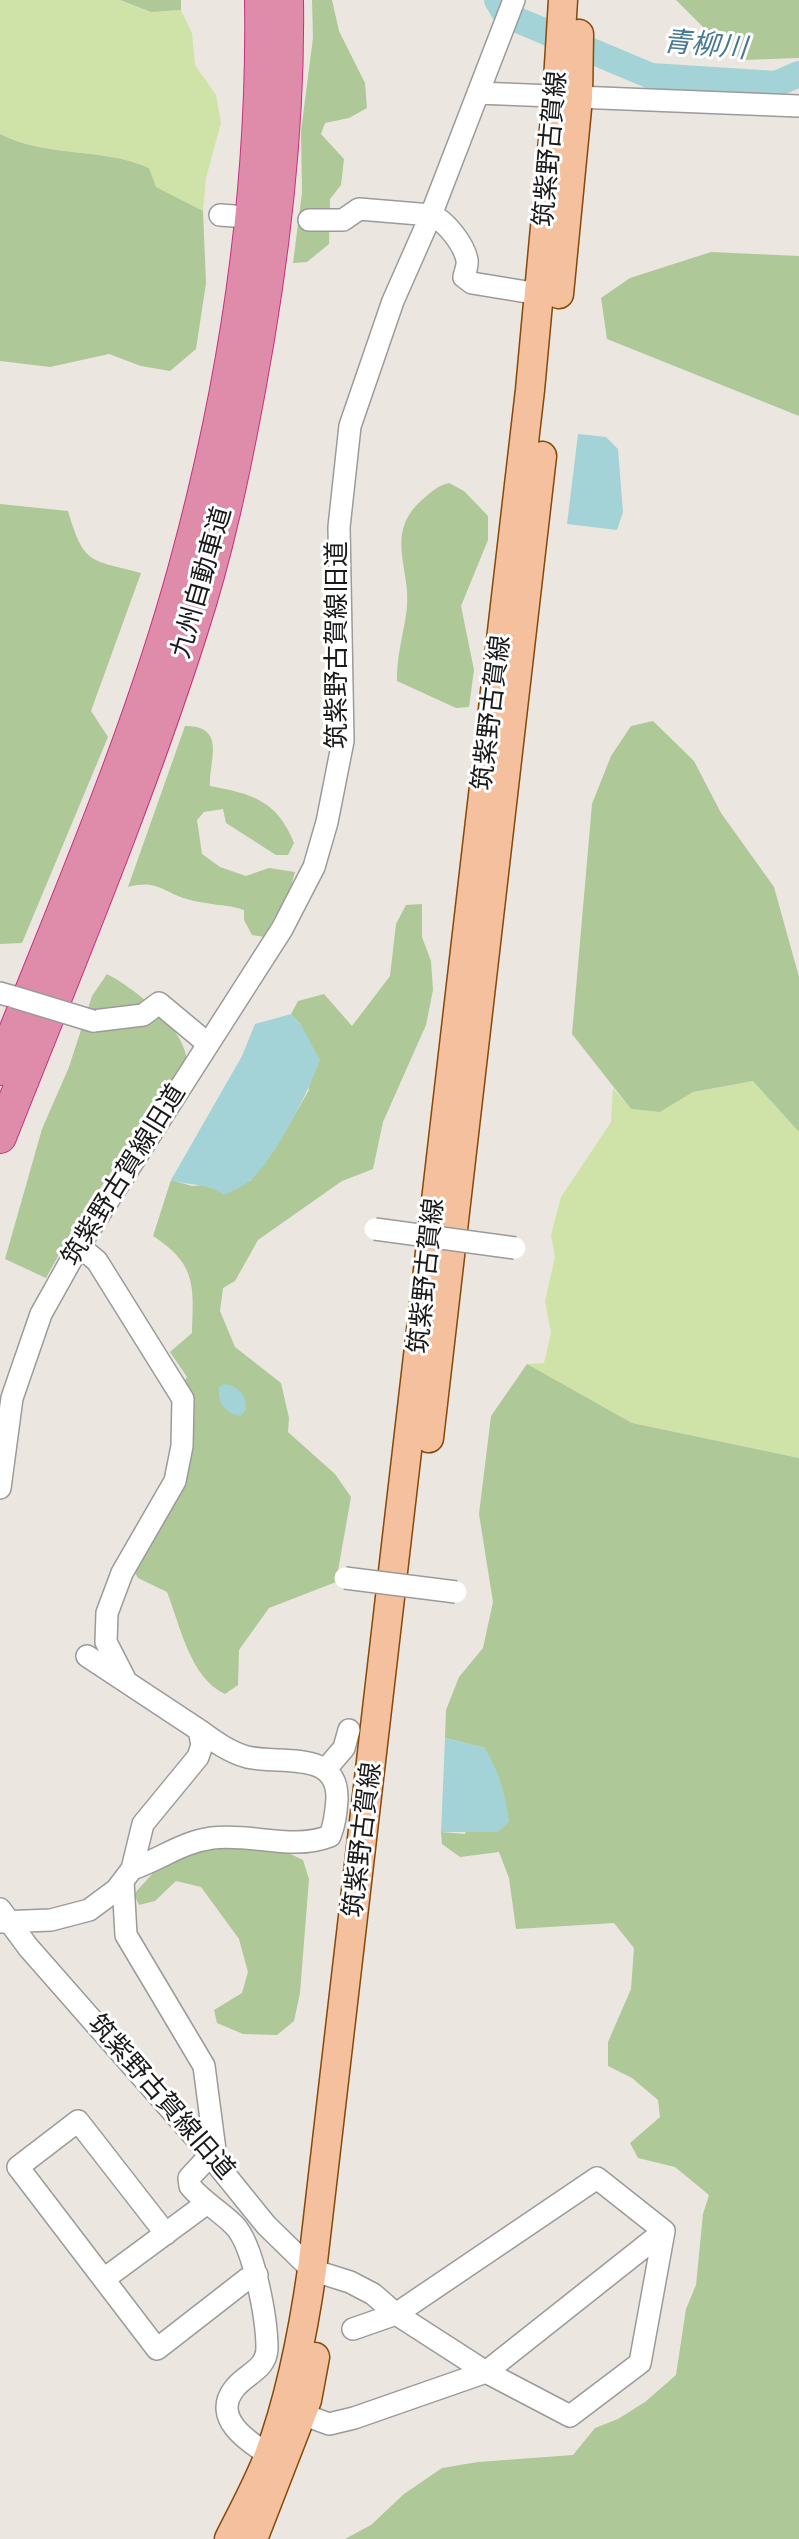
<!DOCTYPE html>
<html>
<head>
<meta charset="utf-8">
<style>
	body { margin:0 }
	canvas { display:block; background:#ebe6e0 }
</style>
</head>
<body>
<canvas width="799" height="2539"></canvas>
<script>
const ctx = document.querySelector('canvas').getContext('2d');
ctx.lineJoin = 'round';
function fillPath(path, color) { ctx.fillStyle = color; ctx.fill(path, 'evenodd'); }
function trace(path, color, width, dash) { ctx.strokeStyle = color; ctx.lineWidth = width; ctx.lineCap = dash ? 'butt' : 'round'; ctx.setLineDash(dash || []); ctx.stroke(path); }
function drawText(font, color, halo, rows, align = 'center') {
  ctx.font = font + ' "Titillium Web","Noto Sans JP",sans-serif'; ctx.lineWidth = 6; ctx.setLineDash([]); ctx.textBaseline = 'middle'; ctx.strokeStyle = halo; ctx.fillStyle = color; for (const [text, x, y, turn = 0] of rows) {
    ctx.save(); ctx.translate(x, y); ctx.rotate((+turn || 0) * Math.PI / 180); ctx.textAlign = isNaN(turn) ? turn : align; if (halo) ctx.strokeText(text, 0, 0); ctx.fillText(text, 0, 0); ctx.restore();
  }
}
const grass = new Path2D(`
	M0,0H120L151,12L181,10L192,33L195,65L216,95L221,123L206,178L203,211L155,187L149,168C102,147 46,158 0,134Z
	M753,1081L799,1132V1458L632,1423L527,1364L544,1363L551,1333L545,1301L555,1257L551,1235L561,1197L611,1122L613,1088L631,1109L660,1112L693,1092Z`);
const forest = new Path2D(`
	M120,0H181V10L151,12Z
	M312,0H332L339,31L365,83L367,108L349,118L325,123L321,134L344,159L341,185L330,199L329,244L307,262L293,263L302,193L301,131L313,38Z
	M676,0H799V58L742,60L715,39Z
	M0,134C46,158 102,147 149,168L156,187L203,211L206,283L196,349L170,371L141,366L109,354L50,367L0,361Z
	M711,252L799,256V416L607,339L601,298L630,278Z
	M449,483L464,491L488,516V540L461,606L474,670L469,707L456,708L397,681C397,651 404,634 407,607C411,569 384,533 422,500C431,492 437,486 449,483Z
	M0,504L68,511C84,565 89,559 141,573L91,711L108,737L22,943L0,944Z
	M653,721L694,761L721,813L774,887L799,977V1132L753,1081L693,1092L660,1112L631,1109L572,1034L592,804L611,756L631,726Z
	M185,726C227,726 209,760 210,786C252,794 277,800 294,843L288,855H276L226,823L223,809L204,812L197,820L202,854L220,867L246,876L269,868L295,872L291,887L264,937L252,935L244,920V910C226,904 208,905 190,900C163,893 159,879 128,887Z
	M422,904V937L431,961L433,990L426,1025L383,1122L373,1169L342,1181L258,1240L235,1281L223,1288L220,1311L235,1347L281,1383L289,1418L288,1432L335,1474L351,1497L336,1582L269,1608L239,1650L238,1685L225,1694C190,1678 180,1625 167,1592L138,1578L128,1561L189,1449L174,1396L187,1377L170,1352L192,1333C194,1285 196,1264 153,1236L171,1180L192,1186L250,1181L279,1142L309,1090L301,1025L291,1014L298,1001L324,994L352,1026L390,976L396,924L406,905Z
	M107,974C134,988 184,1027 187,1060L76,1224L46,1278L5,1259L42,1129L69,1067L92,996Z
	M527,1364L632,1423L799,1458V2539H345L371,2525L404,2494L442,2468L478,2462L573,2455L595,2428L618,2419L645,2402L676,2375L686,2309L696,2285L703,2214L709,2195L675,2167L638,2158L630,2143L660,2117L658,2100L632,2078L608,2066V2042L631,1989L634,1948L614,1923L516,1929L509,1878L499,1852L460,1857L442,1844L441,1832L465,1834L485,1748L445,1738L446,1710L459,1677L483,1648L493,1602L479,1514L491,1416Z
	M239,1839L274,1846L303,1860L309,1879L300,1993L294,2021L277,2035L243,2034L217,2023L214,2010L242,1993L248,1972L239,1939L201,1887L176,1881L155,1901L139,1905L134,1894L163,1862Z`);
const water = new Path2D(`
	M578,434L606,437L618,449L623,512L617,530L567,524Z
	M291,1014L301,1025L320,1060C310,1089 272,1165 248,1182C241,1187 232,1191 224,1195C209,1183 190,1186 171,1180L242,1056L255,1024Z
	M224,1384C238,1386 247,1395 246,1410L240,1416C225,1413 217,1403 219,1387Z
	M445,1738L485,1748C499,1772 506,1795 509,1822L498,1832H441Z`);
const river = new Path2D(`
	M497,0L504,12L520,21L651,76L776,84L799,74`);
const minor = new Path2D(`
	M478,93L799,106
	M220,215L234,216
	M309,220H343L359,209L431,215C445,220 464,244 467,260C468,265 465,272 464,277L472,283L539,294
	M0,993L14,997
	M93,1021L143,1015L159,1003L207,1043
	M79,1246L97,1261L183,1399L182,1446L175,1481L122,1573L107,1613L106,1642L126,1681
	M0,1488L12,1398L41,1314L79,1246L282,929L314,867L327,822L343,741L339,527L350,426L393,301L431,215L514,0
	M326,1769L344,1748L349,1730
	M132,1869C161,1859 182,1842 212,1838C252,1833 292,1851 330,1836C335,1823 336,1813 337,1799C338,1749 280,1765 247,1757C229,1752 214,1741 199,1730
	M123,1881L126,1935L204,2066L215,2150L189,2178L190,2186C202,2201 220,2211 234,2225C254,2245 267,2320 267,2349C266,2370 245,2374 234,2389C212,2418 247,2441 269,2455
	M0,1909L28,1947L194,2136L266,2225L312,2270L350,2282L373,2294L396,2314L486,2372L570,2416L640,2363L664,2231L597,2178L396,2314L353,2329
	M0,1922L51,1920L89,1910L116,1890L132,1869L143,1824L198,1757L202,1745L199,1730L87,1656
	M166,2234L78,2121L18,2167L157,2349L247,2279L257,2275
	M104,2279L207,2203
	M302,2414L329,2424L354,2418L486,2372L664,2231`);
const major = new Path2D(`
	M559,294L578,98L579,34
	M429,1438L542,456
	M229,2539C243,2511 258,2484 269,2455C291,2396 303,2333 312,2270L530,390L557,97L563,0
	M253,2539L307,2400L315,2357`);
const highway = new Path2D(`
	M0,1069C65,904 138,739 185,567C235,384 264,190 261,0
	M0,1137C66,970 136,804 191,632C217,553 234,471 249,390C273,261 289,131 287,0`);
const minorBridge = new Path2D(`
	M14,997L93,1021
	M375,1229L515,1248
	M345,1578L456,1592`);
const streetNames = [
	["筑紫野古賀線",552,149,-85],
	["九州自動車道",203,583,-74],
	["筑紫野古賀線旧道",339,645,-90],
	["筑紫野古賀線",493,713,-83],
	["筑紫野古賀線旧道",125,1176,-58],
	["筑紫野古賀線",428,1276,-84],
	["筑紫野古賀線",364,1840,-83],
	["筑紫野古賀線旧道",160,2098,49]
];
const waterNames = [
	["青柳川",705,47,5]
];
fillPath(grass, '#cfe3a9');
fillPath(forest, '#aec898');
fillPath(water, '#a3d3d7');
trace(river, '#a3d3d7', 26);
trace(minor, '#9b9b9b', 24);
trace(major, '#86490a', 31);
trace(highway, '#c7307c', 34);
trace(minor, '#fff', 21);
trace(major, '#f4c09d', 28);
trace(highway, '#de8ca9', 32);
trace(minorBridge, '#9b9b9b', 24, []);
trace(minorBridge, '#fff', 21);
drawText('26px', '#1a1a1a', '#fff', streetNames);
drawText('italic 28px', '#497a94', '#fff', waterNames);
</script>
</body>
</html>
